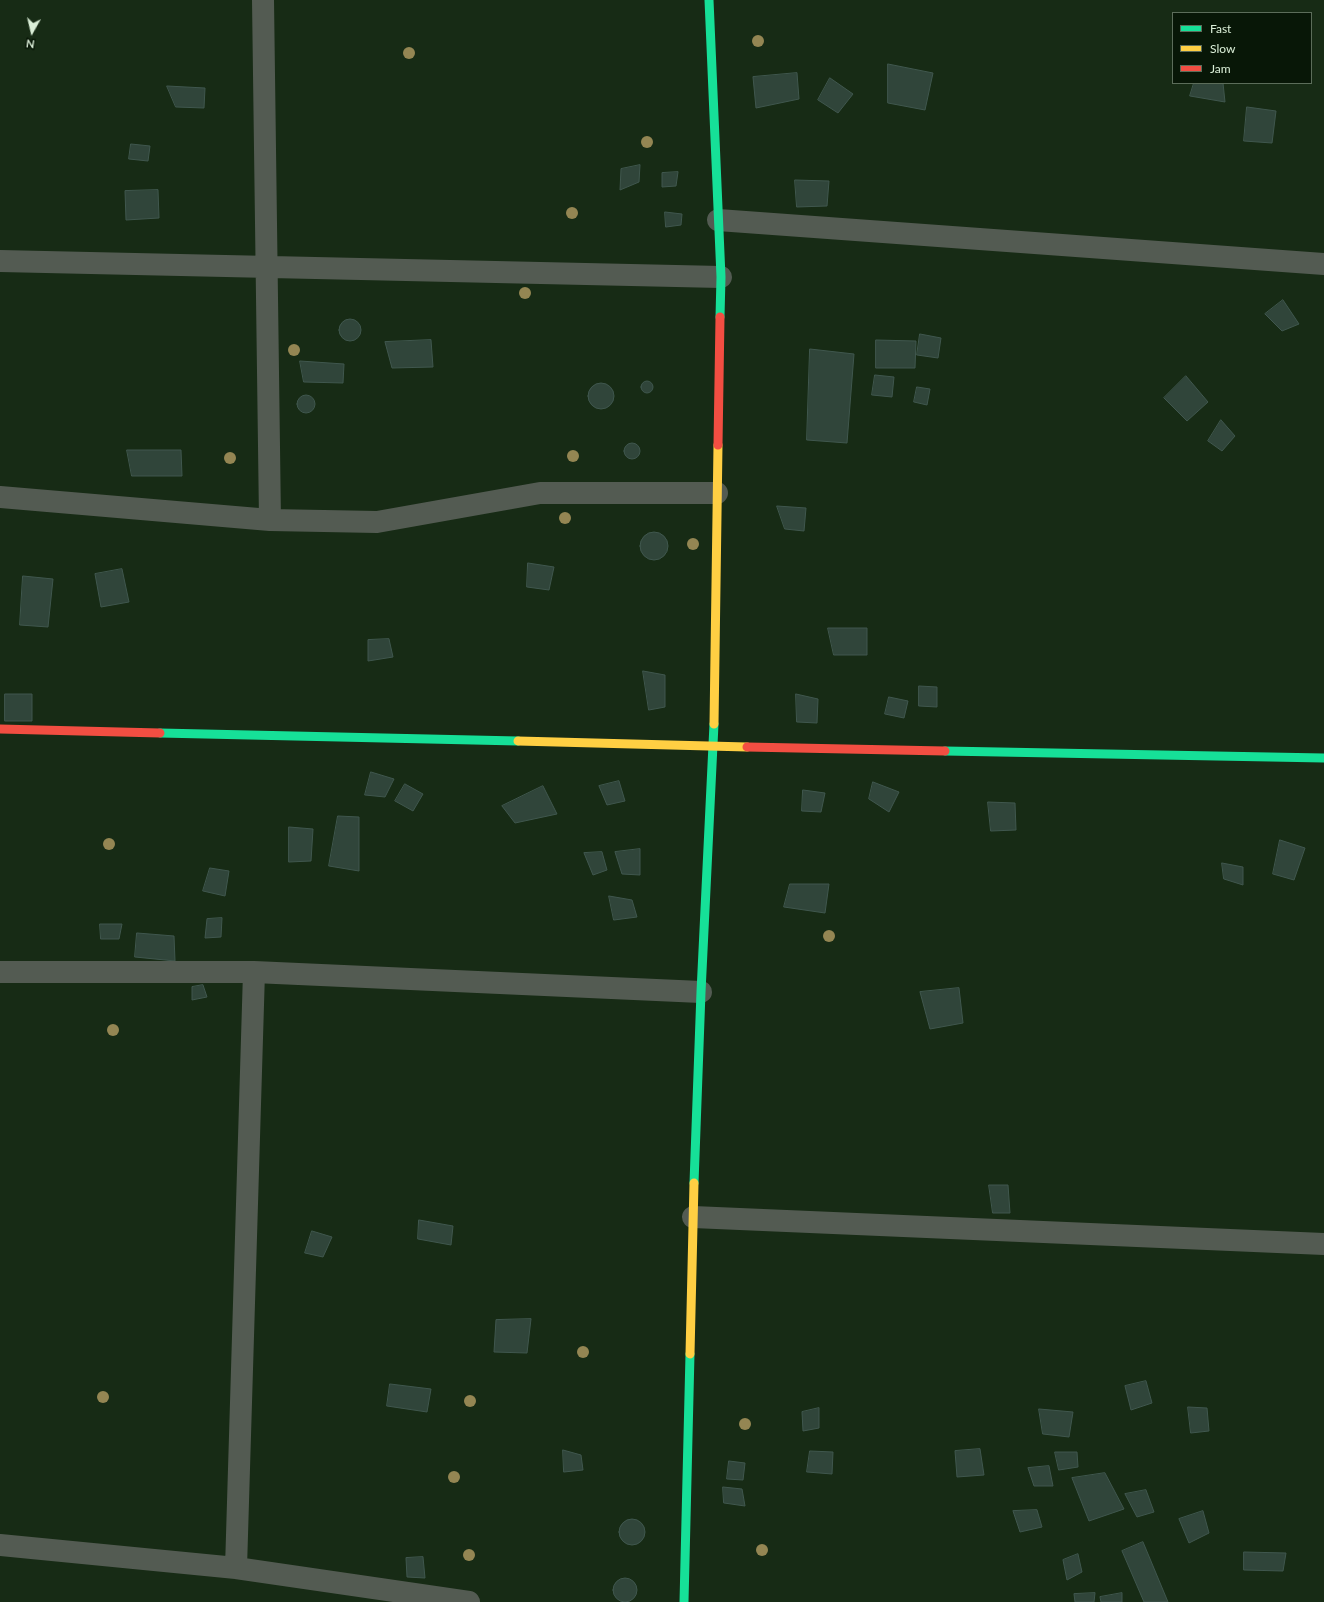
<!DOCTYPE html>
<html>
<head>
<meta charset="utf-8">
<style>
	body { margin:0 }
	#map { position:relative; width:1324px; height:1602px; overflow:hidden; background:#172b15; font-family:Lato,sans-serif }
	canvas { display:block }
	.legend { position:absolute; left:1172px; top:12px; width:140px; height:72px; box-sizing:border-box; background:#081707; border:1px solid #5c6d5a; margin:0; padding:5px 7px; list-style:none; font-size:12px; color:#daeed7 }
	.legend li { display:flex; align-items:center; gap:8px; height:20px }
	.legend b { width:20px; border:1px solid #5c6d5a }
	.north { position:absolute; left:12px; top:12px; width:40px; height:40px; -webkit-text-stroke:3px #081707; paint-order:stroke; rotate:188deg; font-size:11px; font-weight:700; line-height:16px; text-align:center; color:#daeed7 }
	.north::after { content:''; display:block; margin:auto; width:14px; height:18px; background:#daeed7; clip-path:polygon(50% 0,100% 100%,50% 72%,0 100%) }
</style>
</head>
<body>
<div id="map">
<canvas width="1324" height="1602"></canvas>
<ul class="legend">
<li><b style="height:5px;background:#16e098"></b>Fast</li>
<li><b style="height:5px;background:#ffcf43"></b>Slow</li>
<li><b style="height:5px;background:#f24e42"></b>Jam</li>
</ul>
<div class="north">N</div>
</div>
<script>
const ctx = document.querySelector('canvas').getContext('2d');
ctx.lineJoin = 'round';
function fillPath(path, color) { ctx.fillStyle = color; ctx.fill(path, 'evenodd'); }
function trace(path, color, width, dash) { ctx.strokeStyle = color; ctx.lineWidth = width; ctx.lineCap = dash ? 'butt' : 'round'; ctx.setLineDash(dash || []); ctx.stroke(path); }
const building = new Path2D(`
	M888,64L933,73L925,110L888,103Z
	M797,73L799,99L756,108L753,77Z
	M830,78L853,94L838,113L818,100Z
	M1194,83H1223L1225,102L1190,96Z
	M167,86L205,88L204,108L176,107Z
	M1247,107L1276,111L1272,143L1244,141Z
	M131,144L150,146L148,161L129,159Z
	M640,165L639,182L620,190L621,169Z
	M678,172L676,186L662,187V173Z
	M795,180L829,181L827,206L797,207Z
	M158,190L159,218L126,220L125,191Z
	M665,212L682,214L681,225L666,227Z
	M1283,300L1299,324L1282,331L1265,314Z
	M339 330a11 11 0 1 1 22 0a11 11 0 1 1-22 0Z
	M920,334L941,338L938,358L917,355Z
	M431,340L433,367L392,368L385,342Z
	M876,340L916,341L915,368H876Z
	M810,349L854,354L847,443L807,440Z
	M300,361L344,364L343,383L304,382Z
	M875,375L894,377L892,397L872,395Z
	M1186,376L1208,402L1187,421L1164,398Z
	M641 387a6 6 0 1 1 12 0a6 6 0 1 1-12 0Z
	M588 396a13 13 0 1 1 26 0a13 13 0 1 1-26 0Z
	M917,387L930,389L927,405L914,402Z
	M297 404a9 9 0 1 1 18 0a9 9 0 1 1-18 0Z
	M1221,420L1235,436L1222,451L1208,441Z
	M624 451a8 8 0 1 1 16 0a8 8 0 1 1-16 0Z
	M127,450H181L182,476H132Z
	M777,506L806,508L804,531L785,529Z
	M640 546a14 14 0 1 1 28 0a14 14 0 1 1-28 0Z
	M528,563L554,567L549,590L527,587Z
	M122,569L129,602L101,607L95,574Z
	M23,576L53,579L48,627L20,625Z
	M828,628H867V655H834Z
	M389,639L393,657L368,661V640Z
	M643,671L665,675V707L649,710Z
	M919,686L937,687V707L919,706Z
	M5,694H32V721H5Z
	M796,694L818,699L817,723L797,722Z
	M889,697L908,701L904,718L885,714Z
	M371,772L394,779L385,797L365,795Z
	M619,781L625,801L607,805L599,786Z
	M873,782L899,792L889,812L869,799Z
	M405,784L423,794L413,811L395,801Z
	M543,786L557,814L515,823L502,806Z
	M803,790L825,793L821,812L802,811Z
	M988,802L1015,803L1016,830L991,831Z
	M338,816L359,817V871L329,866Z
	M289,827L313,829L311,861L289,862Z
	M1280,840L1305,848L1294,880L1273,874Z
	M640,849V875L622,874L615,852Z
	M602,852L607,870L593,875L584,853Z
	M1222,863L1243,867V885L1224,879Z
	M210,868L229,871L225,896L203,891Z
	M790,884H829L825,913L784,907Z
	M609,896L632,900L637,917L614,920Z
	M222,918L221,937L205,938L207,919Z
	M100,924H122L119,939H101Z
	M137,933L174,936L175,961L135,957Z
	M203,985L207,997L192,1000V987Z
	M959,988L963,1023L930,1029L920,992Z
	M989,1185H1008L1010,1213H993Z
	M419,1220L453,1226L451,1245L418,1239Z
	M312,1231L332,1237L323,1257L305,1253Z
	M531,1319L527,1353L494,1352L496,1320Z
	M1146,1381L1152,1403L1131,1410L1125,1386Z
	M390,1384L431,1389L427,1412L387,1406Z
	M1188,1407L1207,1408L1209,1431L1191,1433Z
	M819,1408V1428L803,1431L802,1412Z
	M1039,1409L1073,1412L1069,1437L1043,1434Z
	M980,1449L984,1475L957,1477L955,1451Z
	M563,1450L581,1455L583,1470L564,1472Z
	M810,1451L833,1452L832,1474L807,1472Z
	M1055,1452H1077L1078,1467L1059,1470Z
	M729,1461L745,1463L743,1480L727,1479Z
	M1049,1466L1053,1486H1034L1028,1468Z
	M1105,1473L1124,1509L1089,1521L1072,1478Z
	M723,1487L742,1489L745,1506L724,1503Z
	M1146,1490L1154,1512L1137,1517L1125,1494Z
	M1037,1510L1042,1527L1020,1532L1013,1511Z
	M1203,1511L1209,1533L1189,1543L1179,1519Z
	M619 1532a13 13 0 1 1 26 0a13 13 0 1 1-26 0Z
	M1143,1542L1168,1602H1144L1122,1551Z
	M1244,1552L1286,1553L1283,1571L1244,1570Z
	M1078,1554L1082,1572L1067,1580L1063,1560Z
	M423,1557L425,1578L407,1577L406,1558Z
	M613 1590a12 12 0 1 1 24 0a12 12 0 1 1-24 0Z
	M1095,1593L1094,1602H1075L1074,1594Z
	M1122,1593V1602H1101L1100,1597Z`);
const street = new Path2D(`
	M263,0L270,520
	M718,220L1324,264
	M0,261L721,277
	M0,497L270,520L377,522L540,493H717
	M0,972H254L701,992
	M693,1217L1324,1244
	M0,1545L236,1568L469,1602
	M236,1568L254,972`);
const fast = new Path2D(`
	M709,0L721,277L720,317
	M160,733L518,741
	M945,751L1324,758
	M694,1183L701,992L714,724
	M684,1602L690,1354`);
const slow = new Path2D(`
	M714,724L718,445
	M518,741L747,747
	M690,1354L694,1183`);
const jam = new Path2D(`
	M718,445L720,317
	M0,729L160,733
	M747,747L945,751`);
const trees = [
	[758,41],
	[409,53],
	[647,142],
	[572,213],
	[525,293],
	[294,350],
	[573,456],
	[230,458],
	[565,518],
	[693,544],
	[109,844],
	[829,936],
	[113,1030],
	[583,1352],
	[103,1397],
	[470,1401],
	[745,1424],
	[454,1477],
	[762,1550],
	[469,1555]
];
fillPath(building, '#30453a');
trace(building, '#40574e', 1);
trace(street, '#535b52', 22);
trace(fast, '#16e098', 9);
trace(slow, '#ffcf43', 9);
trace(jam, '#f24e42', 9);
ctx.fillStyle = '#948653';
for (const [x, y] of trees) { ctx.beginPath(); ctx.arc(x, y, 6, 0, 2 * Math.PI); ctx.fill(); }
</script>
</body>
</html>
